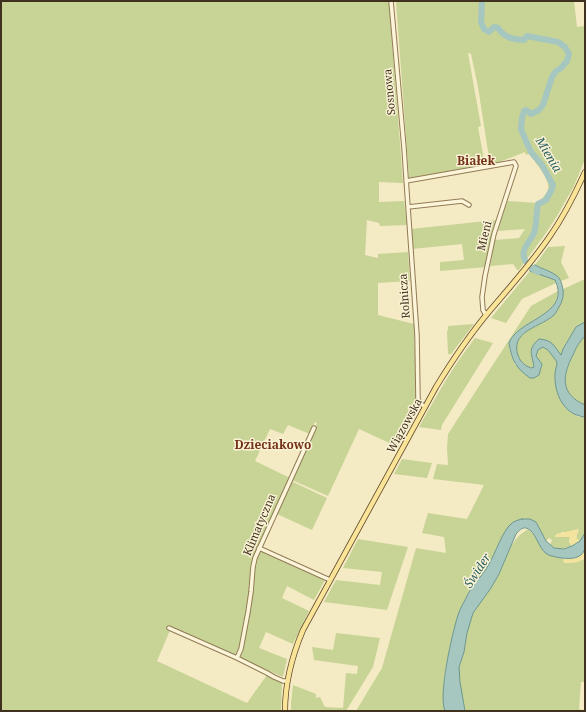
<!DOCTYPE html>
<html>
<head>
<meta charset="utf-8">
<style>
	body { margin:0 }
	#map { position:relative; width:586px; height:712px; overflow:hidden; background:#f4eac4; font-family:"Noto Serif",serif }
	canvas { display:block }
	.frame { position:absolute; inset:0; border:2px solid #3f311d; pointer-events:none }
</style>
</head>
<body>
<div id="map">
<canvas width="586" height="712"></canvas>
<div class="frame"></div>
</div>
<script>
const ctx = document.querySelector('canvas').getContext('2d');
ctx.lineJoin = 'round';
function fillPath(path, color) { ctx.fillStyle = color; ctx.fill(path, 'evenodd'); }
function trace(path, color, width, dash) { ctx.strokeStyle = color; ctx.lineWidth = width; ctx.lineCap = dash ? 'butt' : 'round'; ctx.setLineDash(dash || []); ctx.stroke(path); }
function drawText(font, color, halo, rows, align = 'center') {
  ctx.font = font + ' "Noto Serif",serif'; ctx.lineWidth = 3; ctx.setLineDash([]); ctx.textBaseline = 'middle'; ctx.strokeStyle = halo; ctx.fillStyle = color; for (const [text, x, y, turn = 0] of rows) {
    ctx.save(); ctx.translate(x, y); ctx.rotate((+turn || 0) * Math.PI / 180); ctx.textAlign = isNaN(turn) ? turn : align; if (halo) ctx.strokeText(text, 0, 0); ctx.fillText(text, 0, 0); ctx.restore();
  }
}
const green = new Path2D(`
	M1,1H389L403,183L379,182V202L404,201L407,225L380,226L379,223L367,220L365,255L378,258V254L408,252L410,281L378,283V315L414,324L417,412L398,447L359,429L328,496L292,480L317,423L315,422L310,434L288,425L283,434L270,429L255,461L290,478L256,549L325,580L314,600L287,586L282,598L309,611L293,644L266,632L259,648L287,659L283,677L171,628L157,661L247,703L267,675L282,682L281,711H1Z
	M396,1H574L577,27L585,26V159L574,186L557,216L546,233L518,271L513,264L490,266L495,240L519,238L525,229L498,231L507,201L538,203C541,199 546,195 548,190C551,180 535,162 529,154L526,155L525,152L497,163L490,164L478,87L471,54L468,53L481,126L478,127L485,165L409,178Z
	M496,220L486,267L440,271V262L464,260L462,244L412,249L411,229Z
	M565,246L561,262L569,278L561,281C556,272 544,270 535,265L548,247Z
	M530,271L555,280L556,283L522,299L506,323L491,318Z
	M585,279V322L576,327L563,349L561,356L539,339L534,367L531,368C524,365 519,361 517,353C513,329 541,328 553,315C557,311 561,298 563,293V289Z
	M558,291C558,315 527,320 514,335C512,337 510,341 509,343L510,351L515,365L539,375L542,365L536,356L538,350L543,346L548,350L557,362L555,373L557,392L578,417H585V533L580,541L576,539L578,529L569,532H562L556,537H570L569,542L572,546C564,549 557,550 550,545L552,540L549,538L546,541L536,522L530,520L522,519L507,529L488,566L469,591L450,646L444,677L443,696L444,708L445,711H356L382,668L416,548L446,553L444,537L422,533L428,513L467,519L484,485L433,479L437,464L448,465L447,448L448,434L531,306Z
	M474,324L451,354H448L447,331L448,330V326Z
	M585,336V405C560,394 562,376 573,355C576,348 579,342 585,336Z
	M475,338L493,343L442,425L441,430L419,427C436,397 453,366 475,338Z
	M402,459L432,463L427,478L394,474Z
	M291,481L327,498L312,530L277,514Z
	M529,529L534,535L538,542L544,551L547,554L565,559L563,560H583L585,557V682H581L579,709L584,711H465C463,697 458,683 459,668C460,663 463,657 464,651C467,638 467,624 474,612C482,599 492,588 499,574C508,557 510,538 529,529Z
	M358,539L408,547L387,610L324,602L336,580L380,585L382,572L343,568Z
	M336,633L380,638L373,667L346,711H291V703L293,685L316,694V698L320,697L325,707L343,708L346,673L357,674L358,666L314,660L312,647L333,650Z`);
const sand = new Path2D(`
	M579,529L576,538L580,541L572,546L569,542L570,537H555L556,534Z
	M584,550L585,551C585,564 574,563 564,563L563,560C571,556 578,559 584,550Z`);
const water = new Path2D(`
	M535,265C542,269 551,271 557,276C561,279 562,285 563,290C564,296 562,302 559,307C557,310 556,313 554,315C541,327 513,330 517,352C519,360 523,365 531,368L534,367C532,353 527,350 539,339C553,340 554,346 561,355L563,349L576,327L585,322V336C579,342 576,348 573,355C562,376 560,394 585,405V417C564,415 554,394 555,374C555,370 557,366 557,362L548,350L543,347L538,350L536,356L542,364L539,375L534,378H530C516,368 512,361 509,343C510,340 512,337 514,335C529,318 570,311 555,280L530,271Z
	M522,519H530L536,522L546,541L554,548L564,549L572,546L580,541L585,533C585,537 586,543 585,548C582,561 566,559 556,557C553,556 549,556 547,554C538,549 536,530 526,528C522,527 519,531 516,534L499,574L491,588L473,613L467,633L464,652L459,667L460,682L465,711H445C438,695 452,634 458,615C460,608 465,601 468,594C474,583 484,574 489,564C495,554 503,530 511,524C514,521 518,520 522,519Z`);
const river = new Path2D(`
	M482,1L481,22L484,29L489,32L494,27L498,28C505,38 512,39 524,40L527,36L558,42L565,47L569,54L567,61L561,68L556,71L552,77L543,105L539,110L531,114L526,110L524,111L522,118L521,129L526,141L531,152L542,165L553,185L552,189L546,200L538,204C536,213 537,224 534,233C529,244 517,252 528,264C531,268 534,270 538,272`);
const minor = new Path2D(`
	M391,1L404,148L408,207L417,335L418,399L420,403L425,407
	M406,181L514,162L516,166L494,234L485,276L482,297L483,310L486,315
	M408,207L462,201L469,205
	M259,548L330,580
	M169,628L237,658L267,673L274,677L283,681H287
	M237,658L241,649L248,612L251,592L253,567L255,558L314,428`);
const major = new Path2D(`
	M285,711C285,682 292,656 303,630L436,387C452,361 468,337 487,314C508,289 531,264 550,236C564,216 575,194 585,172`);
const streetNames = [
	["Sosnowa",390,92,-95],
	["Mieni",485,236,-76],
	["Rolnicza",405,296,-94],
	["Wiązowska",405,426,-61],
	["Klimatyczna",260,525,-67]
];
const waterNames = [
	["Mienia",548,155,59],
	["Świder",478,571,-57]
];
const neighbourhoodNames = [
	["Białek",476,162],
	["Dzieciakowo",273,446]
];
fillPath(green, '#c7d496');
fillPath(sand, '#f2e39e');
fillPath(water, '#a6c6c0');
trace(water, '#6c968f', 1);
trace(river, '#a6c6c0', 6);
trace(minor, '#917b57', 5.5);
trace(major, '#5f482c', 6);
trace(minor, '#fdf5d9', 3.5);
trace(major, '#fae498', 4.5);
drawText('11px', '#3f311d', '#faf2d5', streetNames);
drawText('italic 12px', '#2b6061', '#faf2d5', waterNames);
drawText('bold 12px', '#723217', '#faf2d5', neighbourhoodNames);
</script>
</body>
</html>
